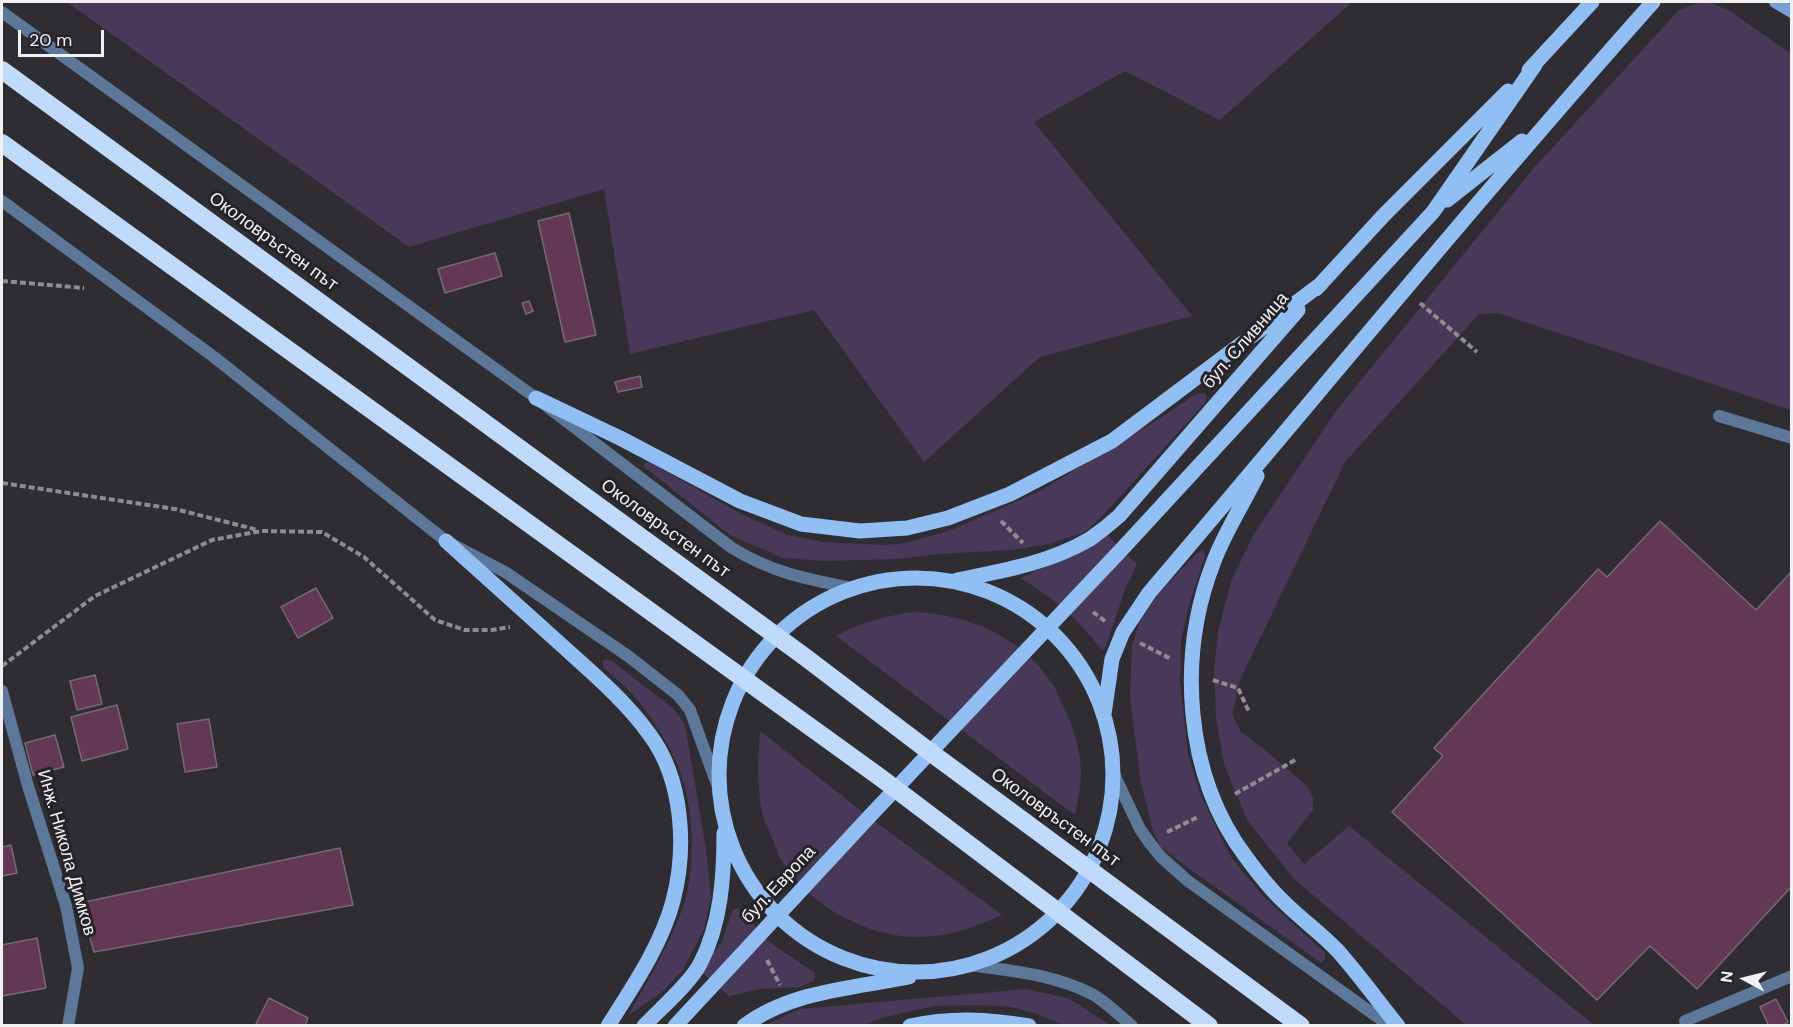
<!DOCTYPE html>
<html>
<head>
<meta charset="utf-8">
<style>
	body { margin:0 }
	#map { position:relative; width:1793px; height:1027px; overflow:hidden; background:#2f2d32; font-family:"DM Sans",sans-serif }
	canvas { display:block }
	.frame { position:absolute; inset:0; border:3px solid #f1f0f3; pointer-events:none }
	.north { position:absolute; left:1715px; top:949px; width:60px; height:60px; -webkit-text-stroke:4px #252328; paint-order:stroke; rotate:277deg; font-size:16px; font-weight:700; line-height:24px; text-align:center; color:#f1f0f3 }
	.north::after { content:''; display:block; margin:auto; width:21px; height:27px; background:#f1f0f3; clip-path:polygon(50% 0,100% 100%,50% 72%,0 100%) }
	.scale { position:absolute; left:18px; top:30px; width:86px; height:27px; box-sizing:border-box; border:3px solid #f1f0f3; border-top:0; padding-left:8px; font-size:18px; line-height:21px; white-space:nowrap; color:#f1f0f3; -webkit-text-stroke:4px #252328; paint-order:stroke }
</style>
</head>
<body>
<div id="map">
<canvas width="1793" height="1027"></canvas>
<div class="frame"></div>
<div class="north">N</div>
<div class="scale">20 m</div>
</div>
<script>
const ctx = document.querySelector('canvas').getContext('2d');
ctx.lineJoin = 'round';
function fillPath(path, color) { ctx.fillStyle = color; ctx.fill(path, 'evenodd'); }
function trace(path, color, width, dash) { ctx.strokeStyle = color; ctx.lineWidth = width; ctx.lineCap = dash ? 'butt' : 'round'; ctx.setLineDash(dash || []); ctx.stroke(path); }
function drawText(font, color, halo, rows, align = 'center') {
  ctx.font = font + ' "DM Sans",sans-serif'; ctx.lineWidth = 6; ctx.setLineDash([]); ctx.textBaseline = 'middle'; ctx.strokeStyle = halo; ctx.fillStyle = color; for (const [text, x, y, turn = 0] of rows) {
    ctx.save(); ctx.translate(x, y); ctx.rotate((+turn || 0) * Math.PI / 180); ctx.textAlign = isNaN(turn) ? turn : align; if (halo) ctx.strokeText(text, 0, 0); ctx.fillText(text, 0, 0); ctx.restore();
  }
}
const green = new Path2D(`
	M67,2H1352L1220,120L1125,71L1034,122L1192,316L1040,357L924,462L814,310L630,354L604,189L409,247Z
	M1709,2L1730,11L1791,54V410L1498,313L1479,314L1345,462L1240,680L1232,714L1241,732L1264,749L1308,787L1313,798V810L1287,843L1304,864L1349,826L1594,1025H1466L1293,878L1247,820L1224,764L1216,719L1214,670L1218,632L1231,581L1254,534L1336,411L1532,170L1679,10L1698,3Z
	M1204,393L1207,396L1205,403L1105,513L1085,532L1049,544L1011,550L939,554L900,559L823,561L782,558L730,535L643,466L644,463L649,462L741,514L788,535L823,542L884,545L906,543L951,530L1040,491L1157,420L1196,394Z
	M1106,534L1137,564L1125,590L1105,649L1102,650C1076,617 1056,600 1020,578L1069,556Z
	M1203,549L1205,556L1189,605L1181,641L1180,683L1188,754L1200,794L1231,857L1263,896L1325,953V959L1321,963L1187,867L1160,846L1153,831L1141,783L1130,698L1132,646L1140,621L1159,593L1197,553Z
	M914,612C968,614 1021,637 1052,683C1057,690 1060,700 1064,708C1074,728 1081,751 1081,774C1081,788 1077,802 1075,815L836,636C862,622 885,616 914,612Z
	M605,659L612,661L674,709L685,725L706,849L711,897L704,929L683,970L662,992L628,1016C647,981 679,930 687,892C695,858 693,811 682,778C674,752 658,727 642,706C632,691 616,679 603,667V661Z
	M760,731L869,817L1002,915C975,927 948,937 919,937C866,937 812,907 783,863C778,856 776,846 772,838C769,830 764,821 762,813C757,785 758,758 760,731Z
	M738,908L772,944L815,973L814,981L800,987L760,989L729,996L701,972L722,941L733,909Z
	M1026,989L1068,998L1110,1025H1063L1034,1013L1011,1007L978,1005L934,1006L881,1018L865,1025H765L799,1009Z`);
const building = new Path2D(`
	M569,213L596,335L565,342L538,221Z
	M495,253L502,276L445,293L438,269Z
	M529,301L533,311L526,314L522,303Z
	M640,376L642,387L618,392L615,382Z
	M1660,521L1756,610L1792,571V886L1697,989L1650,946L1597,1000L1392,812L1443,756L1434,748L1598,569L1607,577Z
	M316,588L333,618L298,638L281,607Z
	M95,675L102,704L77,710L70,681Z
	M117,705L128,749L82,761L71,717Z
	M209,719L217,767L185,772L177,724Z
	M55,735L64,767L33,775L25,743Z
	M11,845L17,873L2,876V847Z
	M340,848L353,905L94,952L80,903Z
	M37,938L46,988L2,996V945Z
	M269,998L308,1018L305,1026H255Z
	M1776,999L1788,1022L1782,1026H1769L1760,1007Z`);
const path = new Path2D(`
	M2,281L84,288
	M1420,303L1477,352
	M2,483L175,509L258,530
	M1001,521L1023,543
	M1093,612L1106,622
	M1140,643L1171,659
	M2,666L95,596L212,540L261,531L322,532L364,557L435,620L465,630H492L510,627
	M1213,680L1238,688L1249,712
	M1235,794L1297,759
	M1167,832L1198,817
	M767,960L780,985`);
const lane = new Path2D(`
	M1719,416L1792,438
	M2,691L28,786L66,906L78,968L68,1026
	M1685,1021L1792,976`);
const street = new Path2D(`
	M2,12L536,398L732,548C773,573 806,579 852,588
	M2,201L214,357L446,541L505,572L628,656L678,695L690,710L720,793
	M1112,770L1140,829L1149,842L1161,857L1188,881L1390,1026
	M970,965C1012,971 1053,974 1092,994C1106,1002 1119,1015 1132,1026`);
const secondary = new Path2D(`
	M1775,2L1792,12`);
const primary = new Path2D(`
	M1529,70L1592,2
	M1447,200L1522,141
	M1316,289L1383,216L1508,91
	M536,398L620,438L740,501L801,524L860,531L907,528L948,518L1010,494L1112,441L1321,284
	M1257,476C1243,504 1225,532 1214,561C1177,655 1184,775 1246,857C1257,872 1270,889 1284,902C1301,919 1321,933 1338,951C1359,975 1378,1001 1398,1026
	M446,541C483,574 520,608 557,641C590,671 624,699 650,735C683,780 687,848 673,901C661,946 633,986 608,1026
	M719 775a197 197 0 1 1 394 0a197 197 0 1 1-394 0Z
	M957,580C1003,571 1049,563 1090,539C1100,532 1110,524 1119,516L1298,310
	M1104,714L1112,659L1123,632L1149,593C1317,396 1481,195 1653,2
	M644,1026C659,1010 691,982 700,964C721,924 724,877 724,833
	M675,1026L869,817L1122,549L1433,212L1535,65
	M744,1026C791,991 854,988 909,977
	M910,1026C952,1017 987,1019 1029,1026`);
const highway = new Path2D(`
	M2,70L805,657L930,752L1301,1026
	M2,143L881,778L1209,1026`);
const streetNames = [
	["Околовръстен път",273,242,36],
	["бул. Сливница",1246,341,-49],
	["Околовръстен път",665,529,36],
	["Околовръстен път",1055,818,36],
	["Инж. Никола Димков",66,853,74],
	["бул. Европа",779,885,-47]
];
fillPath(green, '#473957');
fillPath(building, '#623854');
trace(building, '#736c70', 1.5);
trace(path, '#8e8c90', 4, [6, 3]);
trace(lane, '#5c7797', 12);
trace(street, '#5c7797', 12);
trace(secondary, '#74a0d3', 12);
trace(primary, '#91bff4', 15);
trace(highway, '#bfdafa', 18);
drawText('18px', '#f1f0f3', '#252328', streetNames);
</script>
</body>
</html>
